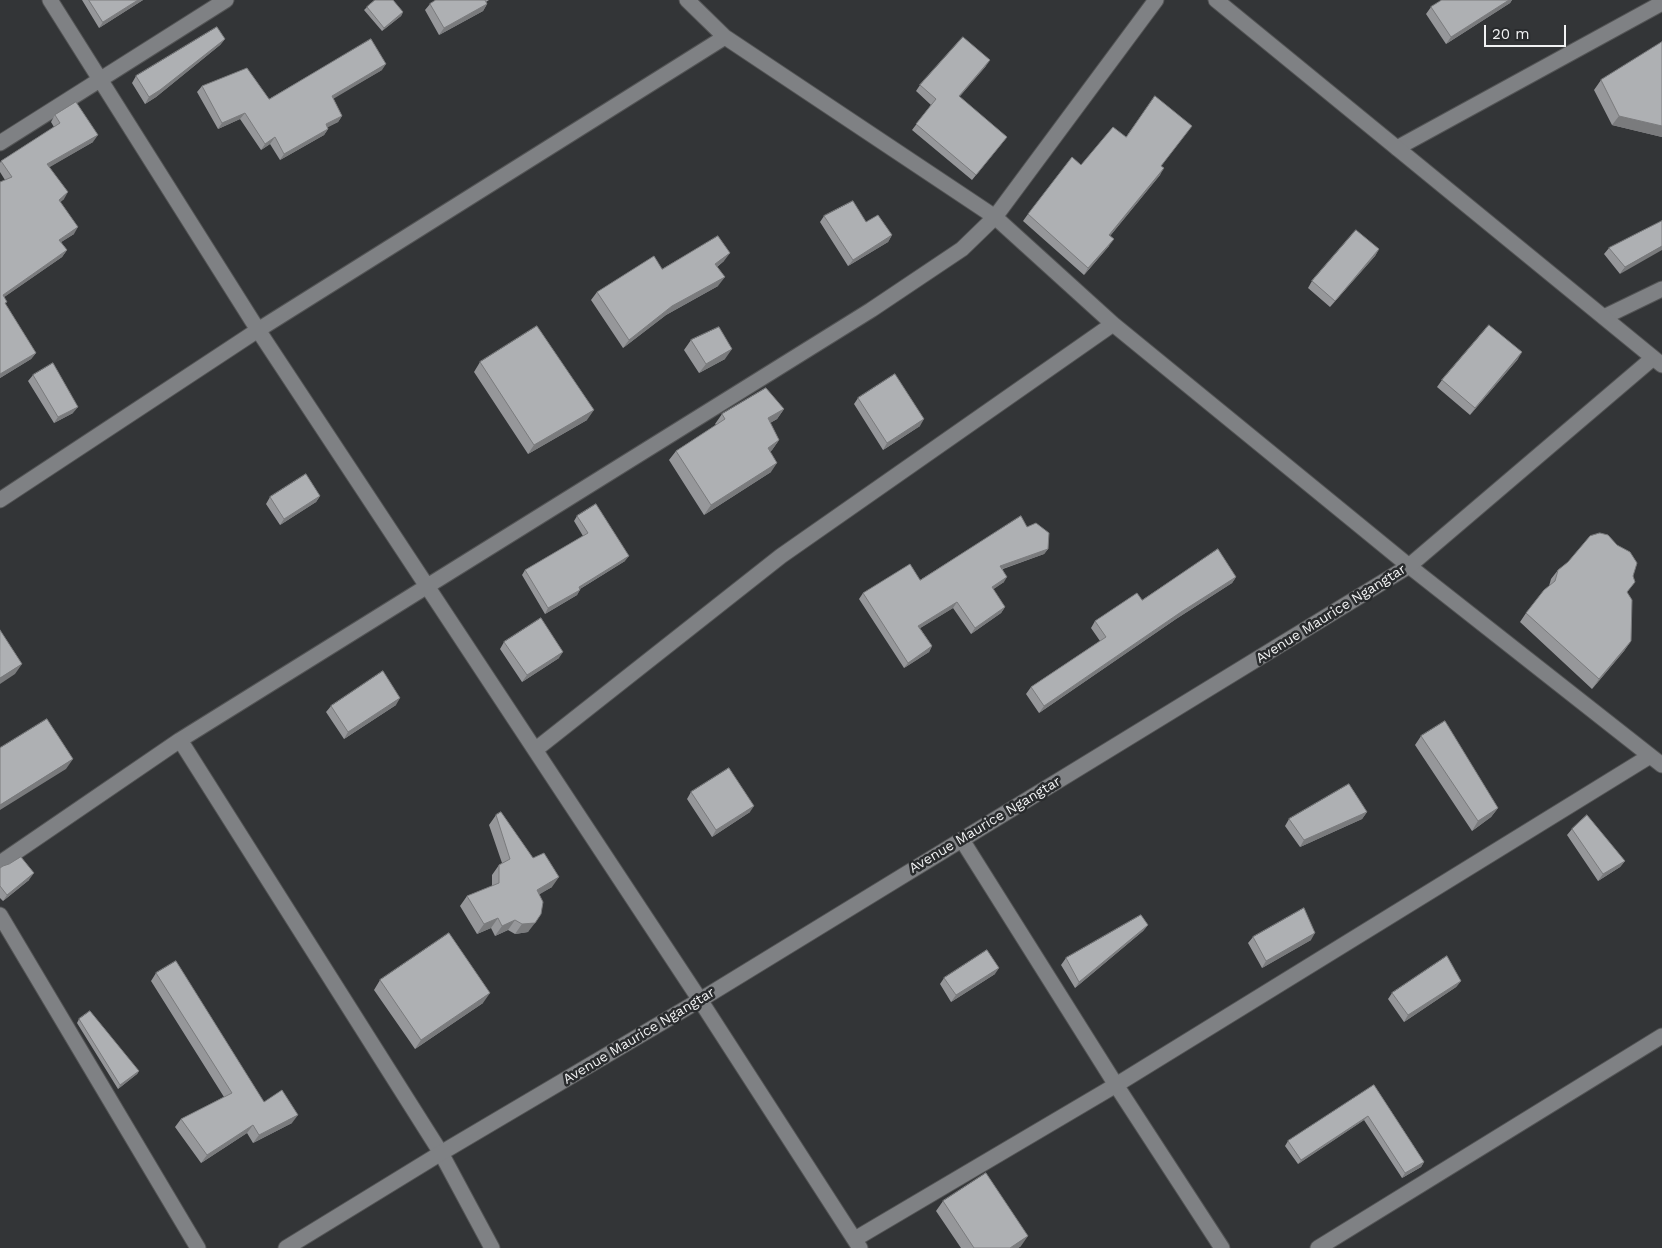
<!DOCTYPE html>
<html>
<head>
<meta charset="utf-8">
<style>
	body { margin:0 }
	#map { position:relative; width:1662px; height:1248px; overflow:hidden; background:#333537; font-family:"Work Sans",sans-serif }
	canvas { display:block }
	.scale { position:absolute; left:1484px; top:25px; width:82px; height:22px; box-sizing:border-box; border:2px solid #f1f2f3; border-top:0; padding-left:6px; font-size:15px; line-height:18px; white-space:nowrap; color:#f1f2f3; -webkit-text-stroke:4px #292b2d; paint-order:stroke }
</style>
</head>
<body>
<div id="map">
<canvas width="1662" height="1248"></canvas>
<div class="scale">20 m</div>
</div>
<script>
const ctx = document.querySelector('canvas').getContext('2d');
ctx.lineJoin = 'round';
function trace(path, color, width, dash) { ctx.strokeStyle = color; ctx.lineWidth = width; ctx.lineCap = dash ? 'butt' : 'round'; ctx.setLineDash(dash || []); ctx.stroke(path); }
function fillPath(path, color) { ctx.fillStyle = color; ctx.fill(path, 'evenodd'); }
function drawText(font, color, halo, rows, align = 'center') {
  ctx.font = font + ' "Work Sans",sans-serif'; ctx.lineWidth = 5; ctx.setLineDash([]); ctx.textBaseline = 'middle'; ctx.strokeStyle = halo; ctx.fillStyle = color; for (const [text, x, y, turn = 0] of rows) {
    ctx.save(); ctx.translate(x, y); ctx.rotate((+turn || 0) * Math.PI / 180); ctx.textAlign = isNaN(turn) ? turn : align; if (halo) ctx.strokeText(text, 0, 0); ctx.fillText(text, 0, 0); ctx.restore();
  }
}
const minor = new Path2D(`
	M50,0L258,330L700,1000L860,1248
	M687,0L725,37L995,217L1113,324L1409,566L1662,765
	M0,143L226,0
	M1397,148L1662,3
	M1604,317L1662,289
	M0,500L258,330L725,37
	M180,740L441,1153L492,1248
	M535,750L781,556L1113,324
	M962,840L1116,1085L1222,1248
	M0,863L180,740L871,310L962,249L995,217L1156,0
	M0,915L198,1248
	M855,1239L1116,1085L1650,756
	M1318,1248L1662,1036`);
const tertiary = new Path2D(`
	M1216,0L1662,365
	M286,1248L441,1153L700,1000L1409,566L1653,358`);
const wall = new Path2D(`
	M82,0H143L99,28Z
	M436,0H489L486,2L487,4L483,11L439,35L425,10L430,4Z
	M1442,0H1512L1510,3L1446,44L1426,14L1431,7Z
	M367,7L403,12L401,16L382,31L364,10Z
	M225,39L220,45L156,97L145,104L132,83L136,76Z
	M1662,42V137L1612,125L1594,90L1601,80Z
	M986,66L959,97L1007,137L972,180L912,130L931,105L916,91L920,85Z
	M382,70L333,98L342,116L338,122L327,127L328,129L324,135L280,160L270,144L261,150L240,119L218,129L197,92L202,86L269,99Z
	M55,115L93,142L49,167L64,199L60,202L74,234L61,242L67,250L62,257L4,297L5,304L36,353L31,359L0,378L5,180L0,172V163L1,161L54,127L51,122Z
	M1081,165L1162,166L1160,175L1110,236L1109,246L1084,275L1023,221L1028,214Z
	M824,216L866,222L892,235L888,242L848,266L820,222Z
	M1662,221L1620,274L1604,254L1609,248Z
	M1379,249L1375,256L1330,307L1308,288L1312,281Z
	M724,261L717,267L718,286L666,315L623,348L591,300L597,292L662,269Z
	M691,340L725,359L699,373L684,350Z
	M1518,359L1470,415L1437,387L1442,380Z
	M480,362L587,420L528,454L474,372Z
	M33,375L73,413L54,423L28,381Z
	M858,398L920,426L883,450L854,404Z
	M784,409L777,419L770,423L779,440L772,450L770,452L771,472L704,515L669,460L676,451L716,425L715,424L722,414Z
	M320,496L316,502L280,525L266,504L270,497Z
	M577,516L625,561L580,589L577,595L545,614L522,575L525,570L583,536L574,521Z
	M1027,527L1048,549L1044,554L1003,569L1004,582L993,589L1005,607L1001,613L971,634L953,608L920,628L932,646L929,652L904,668L859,599L863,593L920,580Z
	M1558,570L1627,593L1631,641L1624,651L1592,689L1520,622L1526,613L1549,586L1551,579Z
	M1236,577L1232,583L1176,619L1039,713L1026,694L1031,687L1100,641L1091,628L1095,621L1142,600Z
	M504,642L559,658L522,682L500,649Z
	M396,705L344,739L326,712L331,706Z
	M1421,736L1498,808L1491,817L1472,831L1415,745Z
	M691,792L750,812L712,837L687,799Z
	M1367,812L1362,819L1300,847L1285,826L1289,819Z
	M496,815L552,887L539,894L528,932L515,934L508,930L495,936L491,928L477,934L460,906L467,896L492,886V875L499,865L502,863L489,825Z
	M1572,829L1625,861L1620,867L1598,881L1567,835Z
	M0,868L29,880L3,901L0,898Z
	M1148,925L1143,931L1075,988L1061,965L1066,958Z
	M1253,937L1311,940L1262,968L1248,943Z
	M156,973L264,1102L292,1123L253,1143L247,1133L201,1163L175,1127L181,1119L224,1097L151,981Z
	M995,974L951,1002L940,984L944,978Z
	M380,980L483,1003L415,1049L374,990Z
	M1461,981L1456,987L1404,1022L1388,999L1392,993Z
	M79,1019L139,1071L137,1074L118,1089L77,1023Z
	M1374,1085L1424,1162L1421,1167L1402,1178L1364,1120L1298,1164L1285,1146L1288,1141Z
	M943,1201L1021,1246L1018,1248H961L936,1211Z`);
const shadedWall = new Path2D(`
	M138,0H143L99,28L103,22Z
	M1509,0H1512L1510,3L1446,44L1451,37Z
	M487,4L483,11L439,35L444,28Z
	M403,12L401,16L382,31L384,28Z
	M225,39L220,45L156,97L145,104L149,97Z
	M990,60L986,66L955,102L959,96Z
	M386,64L382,70L328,102L332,96Z
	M245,113L240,119L218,129L222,123Z
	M342,116L338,122L321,131L326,124Z
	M1619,116L1662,126V137L1612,125Z
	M328,129L324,135L280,160L284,154Z
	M98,135L93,142L43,171L47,164Z
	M275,137L270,144L261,150L265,144Z
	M1164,168L1160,175L1105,242L1109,235Z
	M68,192L64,199L55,207L59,200Z
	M78,227L74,234L55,246L59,240Z
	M892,235L888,242L848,266L853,260Z
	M1114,239L1109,246L1084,275L1088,268Z
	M1662,246V250L1620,274L1625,267Z
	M1379,249L1375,256L1330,307L1335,301Z
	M67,250L62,257L0,300L3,295Z
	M730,253L724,261L709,273L715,264Z
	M725,277L718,286L666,315L623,348L629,340L672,306Z
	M732,349L725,359L699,373L706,364Z
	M1522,352L1518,359L1470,415L1475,408Z
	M36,353L31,359L0,378V374Z
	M78,407L73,413L54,423L58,417Z
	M784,409L777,419L761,428L768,418Z
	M594,410L587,420L528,454L534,445Z
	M924,419L920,426L883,450L887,443Z
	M779,440L772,450L761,458L768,448Z
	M777,463L771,472L704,515L711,505Z
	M320,496L316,502L280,525L284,519Z
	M1048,549L1044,554L996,571L1000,566Z
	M629,556L625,561L575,592L579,587Z
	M1007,577L1004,582L988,593L992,587Z
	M1236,577L1232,583L1176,619L1039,713L1044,706L1181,612Z
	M580,590L577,595L545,614L548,608Z
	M957,602L953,608L914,632L918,626Z
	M1005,607L1001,613L971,634L975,628Z
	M1631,641L1624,651L1592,689L1599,679Z
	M932,646L929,652L904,668L908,663Z
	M563,652L559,658L522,682L527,675Z
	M22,664L15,674L0,684V678Z
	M400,698L396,705L344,739L348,732Z
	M73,759L66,769L0,810V805Z
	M754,806L750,812L712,837L716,830Z
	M1498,808L1491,817L1472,831L1478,821Z
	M1367,812L1362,819L1300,847L1304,840Z
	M1625,861L1620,867L1598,881L1603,874Z
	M34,873L29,880L3,901L7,895Z
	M559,877L552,887L530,900L537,890Z
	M498,918L491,928L477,934L484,924Z
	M515,920L508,930L495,936L502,926Z
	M535,923L528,932L515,934L522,924Z
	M1148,925L1143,931L1075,988L1079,982Z
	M1315,933L1311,940L1262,968L1266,961Z
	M999,968L995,974L951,1002L956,995Z
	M1461,981L1456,987L1404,1022L1408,1015Z
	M490,993L483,1003L415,1049L421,1040Z
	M139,1071L137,1074L118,1089L120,1085Z
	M298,1115L292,1123L253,1143L259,1135Z
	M1368,1116L1364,1120L1298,1164L1301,1160Z
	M253,1125L247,1133L201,1163L207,1155Z
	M1424,1162L1421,1167L1402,1178L1405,1173Z
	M1028,1236L1021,1246L1018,1248H1010Z`);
const building = new Path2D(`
	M89,0H138L103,22Z
	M375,0H393L403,12L384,28L367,7Z
	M436,0H485L487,4L444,28L430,4Z
	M1442,0H1509L1451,37L1431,7Z
	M217,27L225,39L160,90L149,97L136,76Z
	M963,37L990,60L959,96L1007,137L976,175L916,124L936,99L920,85Z
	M371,39L386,64L332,96L342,116L326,124L328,129L284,154L275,137L265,144L245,113L222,123L202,86L247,68L269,99Z
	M1662,42V126L1619,116L1601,80Z
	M1155,96L1192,126L1161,166L1164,168L1109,235L1114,239L1088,268L1028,214L1072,157L1081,165L1113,127L1126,137Z
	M76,102L98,135L47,164L68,192L59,200L78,227L59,240L67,250L3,295L7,302L5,303L36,353L0,374V182L12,177L1,161L60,123L55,115Z
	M853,201L866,222L878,215L892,235L853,260L824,216Z
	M1662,221V246L1625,267L1609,248Z
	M1356,230L1379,249L1335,301L1312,281Z
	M718,236L730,253L715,264L725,277L672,306L629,340L597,292L654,256L662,269Z
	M1489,325L1522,352L1475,408L1442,380Z
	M537,326L594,410L534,445L480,362Z
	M719,327L732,349L706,364L691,340Z
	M53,363L78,407L58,417L33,375Z
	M895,374L924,419L887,443L858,398Z
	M766,388L784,409L768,418L779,440L768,448L777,463L711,505L676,451L725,419L722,414Z
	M306,474L320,496L284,519L270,497Z
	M596,504L629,556L579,587L580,590L548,608L525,570L588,533L577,516Z
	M1021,516L1027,527L1036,523L1049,533L1048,549L1000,566L1007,577L992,587L1005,607L975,628L957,602L918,626L932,646L908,663L863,593L910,564L920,580Z
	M1600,533L1608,535L1617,545L1630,552L1637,563L1633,576L1635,582L1627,592L1632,600L1631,641L1599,679L1526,613L1544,590L1555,581L1558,570L1568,562L1590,536Z
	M1218,549L1236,577L1181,612L1044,706L1031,687L1106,637L1095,621L1137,593L1142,600Z
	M541,618L563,652L527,675L504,642Z
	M0,630L22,664L0,678Z
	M383,671L400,698L348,732L331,706Z
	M47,719L73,759L0,805V748Z
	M1445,721L1498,808L1478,821L1421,736Z
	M729,768L754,806L716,830L691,792Z
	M1349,784L1367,812L1304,840L1289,819Z
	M501,812L533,858L544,853L559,877L537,890L543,902L541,914L535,923L522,924L515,920L502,926L498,918L484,924L467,896L499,883V865L510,859L496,815Z
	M1587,815L1625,861L1603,874L1572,829Z
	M21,857L34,873L7,895L0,886V868L3,866L9,864Z
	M1304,908L1315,933L1266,961L1253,937Z
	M1141,915L1148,925L1079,982L1066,958Z
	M449,933L490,993L421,1040L380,980Z
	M987,950L999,968L956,995L944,978Z
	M1447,956L1461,981L1408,1015L1392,993Z
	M176,961L264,1102L282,1090L298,1115L259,1135L253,1125L207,1155L181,1119L232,1093L156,973Z
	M90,1011L139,1071L120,1085L79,1019Z
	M1374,1085L1424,1162L1405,1173L1368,1116L1301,1160L1288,1141Z
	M986,1173L1028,1236L1010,1248H974L943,1201Z`);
const streetNames = [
	["Avenue Maurice Ngangtar",1331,614,-32],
	["Avenue Maurice Ngangtar",985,825,-31],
	["Avenue Maurice Ngangtar",639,1036,-31]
];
trace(minor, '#535455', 17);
trace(tertiary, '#535455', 17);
trace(minor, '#7f8184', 15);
trace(tertiary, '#7f8184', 15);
fillPath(wall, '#96979a');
fillPath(shadedWall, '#7a7b7d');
fillPath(building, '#aeb0b3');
trace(building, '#7a7b7d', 1);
drawText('14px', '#f1f2f3', '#292b2d', streetNames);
</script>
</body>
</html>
